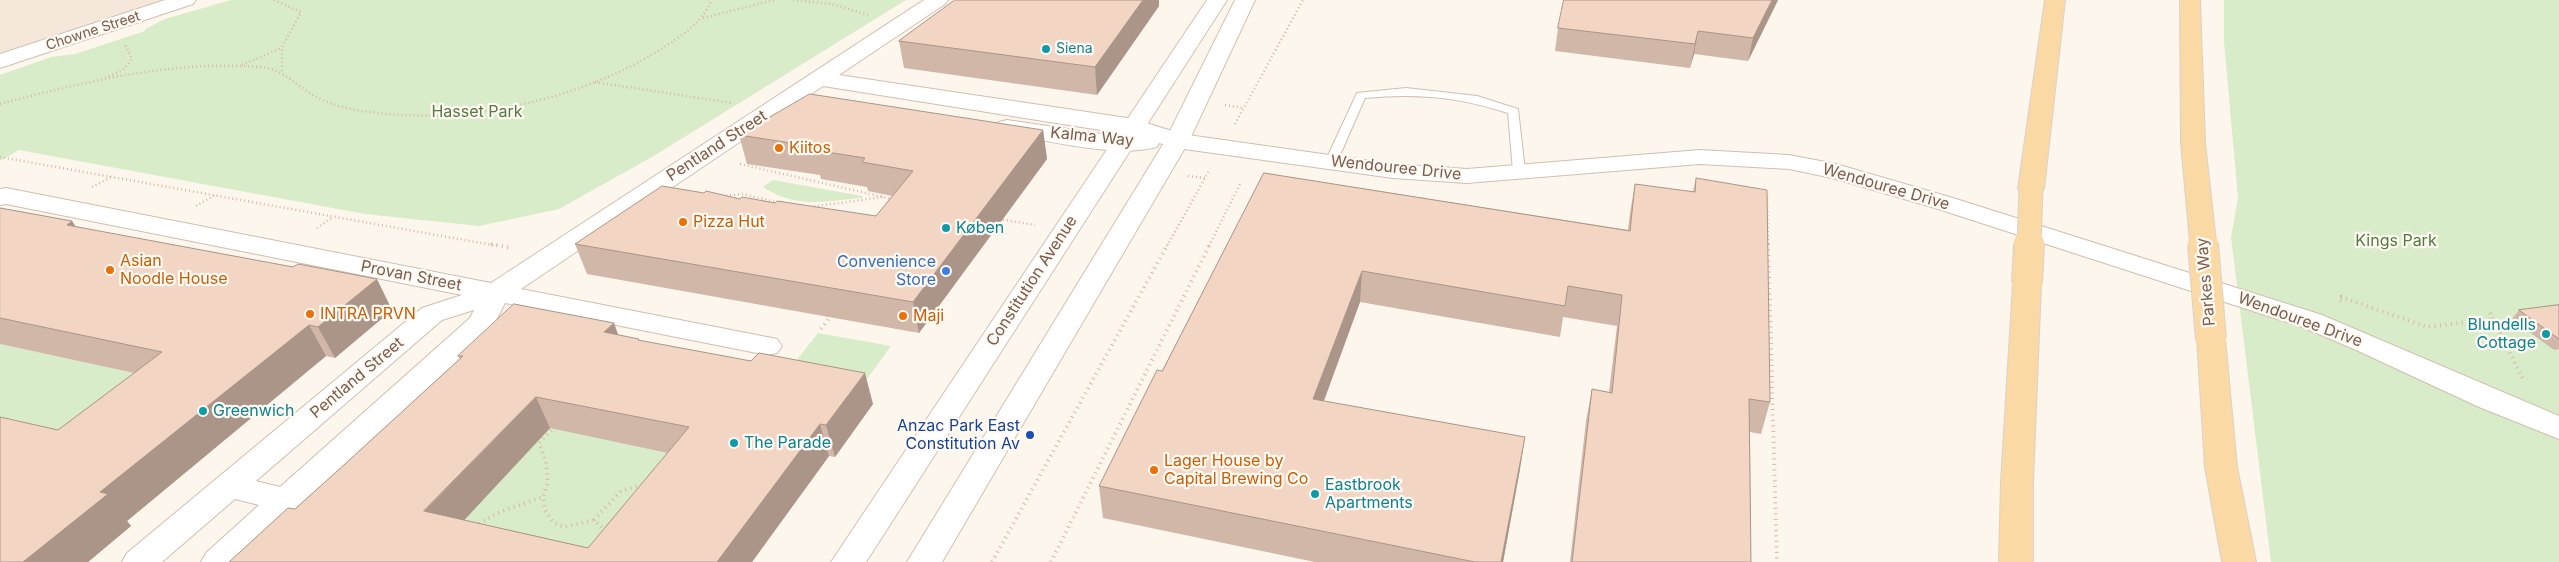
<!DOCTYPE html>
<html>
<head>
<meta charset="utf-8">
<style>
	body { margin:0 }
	canvas { display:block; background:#fdf6ec }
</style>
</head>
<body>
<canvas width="2559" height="562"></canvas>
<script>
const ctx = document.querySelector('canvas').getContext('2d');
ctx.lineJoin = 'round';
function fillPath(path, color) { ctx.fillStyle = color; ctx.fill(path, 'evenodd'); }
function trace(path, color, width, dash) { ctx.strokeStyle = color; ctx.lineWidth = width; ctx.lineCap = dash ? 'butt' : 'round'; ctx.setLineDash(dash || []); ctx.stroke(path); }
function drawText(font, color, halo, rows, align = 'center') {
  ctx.font = font + ' Inter,sans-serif'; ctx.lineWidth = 4.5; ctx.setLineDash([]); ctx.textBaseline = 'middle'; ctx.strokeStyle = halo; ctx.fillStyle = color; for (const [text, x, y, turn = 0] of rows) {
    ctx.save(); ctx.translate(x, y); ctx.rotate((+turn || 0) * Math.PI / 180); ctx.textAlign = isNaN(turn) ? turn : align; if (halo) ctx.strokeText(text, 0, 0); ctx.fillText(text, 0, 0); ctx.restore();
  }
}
const residential = new Path2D(`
	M0,0H183L0,60Z`);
const green = new Path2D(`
	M231,0H906L652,157L559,209L479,226L365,214L19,150L0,161V75L51,57L75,54L145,31V29L165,19Z
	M2224,0H2559V562H2271L2231,237L2238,198L2224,42Z
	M773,180L862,196V198C825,201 796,209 763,187Z
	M818,333L891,346L859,390L784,376Z
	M0,344L162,379L71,470L0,443Z
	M705,410L617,562H437L431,555L563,414Z`);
const pathFar1 = new Path2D(`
	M274,0L301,12L282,47V71
	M793,0L832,4L868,15
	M703,18L774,0
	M242,65L281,48
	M105,78L123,70L132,59L125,44
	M595,82L732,103
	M0,104C84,82 172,60 260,67C283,69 294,84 313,95C326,103 341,107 356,110C453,127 574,103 658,51C680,37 700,25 712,0
	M1225,105L1243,108
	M1235,124L1303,0
	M0,157L498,246
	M740,164L892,199
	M1188,176L1205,178
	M92,187L111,177
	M722,196L743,194L779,203
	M1767,199L1768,246
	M196,206L215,195
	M810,207L883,197
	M999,219L1035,225
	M317,228L333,217
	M1167,246L1210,169
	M1209,246L1241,182`);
const path = new Path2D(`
	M491,244L511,248
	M1768,244L1777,562
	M2341,301L2339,300L2341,297L2427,327L2493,319
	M2490,313L2524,381
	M821,329L832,315
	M555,426L539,443L546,462L548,482L543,497L545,510L553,522L564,527L594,520L605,531
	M594,520L621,491L644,484
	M474,526L502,511L543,497
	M992,562L1168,244
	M1051,562L1210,244`);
const lane = new Path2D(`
	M1406,88L1477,96L1518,109L1525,171L1523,174H1515L1513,171L1508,113C1459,97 1417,93 1365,98L1337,162L1335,165H1327L1325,162L1357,93Z`);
const street = new Path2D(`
	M165,0H196L193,4L0,68V54Z
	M924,0H948L945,4L839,75L1134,119L1181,134L1393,164L1467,169L1700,150L1789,155L1836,164L1953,198L2322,315L2559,416V439L2479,407L2354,349L2302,327L1935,208L1832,178L1789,169L1700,164L1467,183L1393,178L1177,148L1159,143L1157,147C1114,158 1051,141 1007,134L999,132L995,127L999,122L1007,120L1122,137L1138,136L823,86L521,289L767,337L777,339L782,346L777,353L767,355L505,303L492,329L240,562H201L206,553L259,505L235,499L162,562H122L127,553L422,308L462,295L6,204L0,205V189L6,188L491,283ZM474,310L470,318L280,487L256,481L442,320Z`);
const secondary = new Path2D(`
	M1207,0H1227L866,562H831Z
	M1235,0H1255L1189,141L942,562H907L1165,141Z`);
const primary = new Path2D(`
	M2045,0H2065L2044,189L2040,194L2031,197L2022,194L2018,189Z
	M2180,0H2200L2205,143L2216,242L2212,248L2203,250L2194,248L2190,242L2181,143Z
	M2027,275L2037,277L2041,283L2033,482V562H1999L2001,482L2013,283L2017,277Z
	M2211,330L2221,332L2225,339L2237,467L2256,562H2222L2205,467L2197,339L2201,332Z`);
const primaryBridgeFar1 = new Path2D(`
	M2203,242V246
	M2029,246L2031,189`);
const primaryBridge = new Path2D(`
	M2203,244L2211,339
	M2027,283L2029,244`);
const wall = new Path2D(`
	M1778,0L1748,61L1694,54L1690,68L1555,51L1558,28Z
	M1159,6L1097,95L904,68L899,41Z
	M1043,130L1047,159L919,333L587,274L575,244L740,199L876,216L892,196L868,191L867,187L821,179L820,175L747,164L739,135Z
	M1264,173L1628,230L1630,213L1635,184L1693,192L1696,178L1770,402L1761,434L1750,432L1751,562H1570L1586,421L1592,389L1609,392L1617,326L1563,317L1560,337L1360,302L1324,401L1520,469L1503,562H1315L1103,518L1099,486L1162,371Z
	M0,208L72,221L75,226L392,310L335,358L326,356L127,521L131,526L88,562H0L58,430L134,373L0,344Z
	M2559,305V349L2554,350L2512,319L2519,310Z
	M618,335L873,404L835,457L829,456L752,562H229L295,509L345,464L460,359L458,356ZM550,428L668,453L588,548L464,520Z`);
const shadedWall = new Path2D(`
	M1143,0H1159V6L1097,95L1095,67Z
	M1772,0H1778L1748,61L1753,38Z
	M1698,31L1694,54L1690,68L1695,44Z
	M1043,130L1047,159L919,333L913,302Z
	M72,221L91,251L67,225Z
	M1362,271L1360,302L1313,430V399Z
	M377,279L392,310L335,358L318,327Z
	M614,323L625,354L604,332Z
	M309,325L326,356L127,521L131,526L88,562H23L100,492Z
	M865,373L873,404L835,457L826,425Z
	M536,397L550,428L442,544L424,511Z
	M820,424L829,456L752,562H717Z
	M1525,437L1520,469L1503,562H1501Z`);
const building = new Path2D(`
	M955,0H1143L1095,67L899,41Z
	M1564,0H1772L1753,38L1698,31L1695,44L1558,28Z
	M810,94L1043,130L913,302L575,244L662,186L704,193L706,191L740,199L742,197L775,203L777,201L876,216L913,171L862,162L865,158L814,150L817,147L739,135Z
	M1264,173L1630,231L1635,184L1695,192L1696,178L1767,190L1770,402L1749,399L1751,562H1572L1592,389L1612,393L1622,295L1568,286L1565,306L1362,271L1313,399L1525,437L1501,562H1475L1099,486L1157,370L1162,371Z
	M0,208L72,221L67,225L293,267L298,264L377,279L318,327L309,325L100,492L108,494L23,562H0V417L58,430L162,352L0,318Z
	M514,304L614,323L604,332L639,339L638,340L751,361L759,353L865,373L826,425L820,424L717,562H229L288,508L295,509L345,464L463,356H458ZM536,397L689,427L588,548L424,511Z
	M2559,305V339L2519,310Z`);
const markers = [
	[1046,49,5,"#0f9aa8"],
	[779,148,5,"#e8710a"],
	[683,222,5,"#e8710a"],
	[946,228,5,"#0f9aa8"],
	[110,270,5,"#e8710a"],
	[946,271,5,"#3f7fe0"],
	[310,314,5,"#e8710a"],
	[903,316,5,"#e8710a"],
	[2546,334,5,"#0f9aa8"],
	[203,411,5,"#0f9aa8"],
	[1030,435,5,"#1a4fb4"],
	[734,443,5,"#0f9aa8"],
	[1154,470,5,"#e8710a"],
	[1315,494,5,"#0f9aa8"]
];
const farStreetnames = [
	["Chowne Street",93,31,-18]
];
const farCulturenames = [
	["Siena",1056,49]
];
const parkNames = [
	["Hasset Park",477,112],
	["Kings Park",2396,241]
];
const streetNames = [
	["Kalma Way",1092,137,6],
	["Pentland Street",717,146,-33],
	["Wendouree Drive",1396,168,6],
	["Wendouree Drive",1886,187,16],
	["Provan Street",411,276,11],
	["Constitution Avenue",1032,281,-57],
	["Parkes Way",2206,282,-95],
	["Wendouree Drive",2300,320,20],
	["Pentland Street",357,378,-40]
];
const foodNames = [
	["Kiitos",789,148],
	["Pizza Hut",693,222],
	["Asian",120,261],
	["Noodle House",120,279],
	["INTRA PRVN",320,314],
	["Maji",913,316],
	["Lager House by",1164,461],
	["Capital Brewing Co",1164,479]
];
const cultureNames = [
	["Køben",956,228],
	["Blundells",2536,325,"right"],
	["Cottage",2536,343,"right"],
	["Greenwich",213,411],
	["The Parade",744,443],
	["Eastbrook",1325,485],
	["Apartments",1325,503]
];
const shopNames = [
	["Convenience",936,262],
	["Store",936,280]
];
const transitNames = [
	["Anzac Park East",1020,426],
	["Constitution Av",1020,444]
];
fillPath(residential, '#f5e8da');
fillPath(green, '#d8ecc9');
trace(lane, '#d1beb0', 2);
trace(street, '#d1beb0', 2);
trace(secondary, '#d6c0b0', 2);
trace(primary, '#dad1cd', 2);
trace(pathFar1, '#d9b8a5', 2.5, [1, 3]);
trace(path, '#d9b8a5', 4, [1, 4.5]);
fillPath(lane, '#fff');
fillPath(street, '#fff');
fillPath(secondary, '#fff');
fillPath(primary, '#fbd9a5');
trace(primaryBridgeFar1, '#dad1cd', 25, []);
trace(primaryBridge, '#dad1cd', 32, []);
trace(primaryBridgeFar1, '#fbd9a5', 23);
trace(primaryBridge, '#fbd9a5', 30);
fillPath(wall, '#d1b7a8');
fillPath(shadedWall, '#aa9588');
fillPath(building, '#f3d5c3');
trace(building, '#aa9588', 1);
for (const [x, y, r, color] of markers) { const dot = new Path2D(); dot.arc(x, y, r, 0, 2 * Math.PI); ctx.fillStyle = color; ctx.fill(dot); trace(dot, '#fffaf3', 2); }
drawText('14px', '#7a5c4d', '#fffaf3', farStreetnames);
drawText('14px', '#0d838f', '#fffaf3', farCulturenames, 'left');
drawText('16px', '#537a41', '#fffaf3', parkNames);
drawText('16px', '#7a5c4d', '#fffaf3', streetNames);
drawText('16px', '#c56008', '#fffaf3', foodNames, 'left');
drawText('16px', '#0d838f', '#fffaf3', cultureNames, 'left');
drawText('16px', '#366cbe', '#fffaf3', shopNames, 'right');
drawText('16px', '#164399', '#fffaf3', transitNames, 'right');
</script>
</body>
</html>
